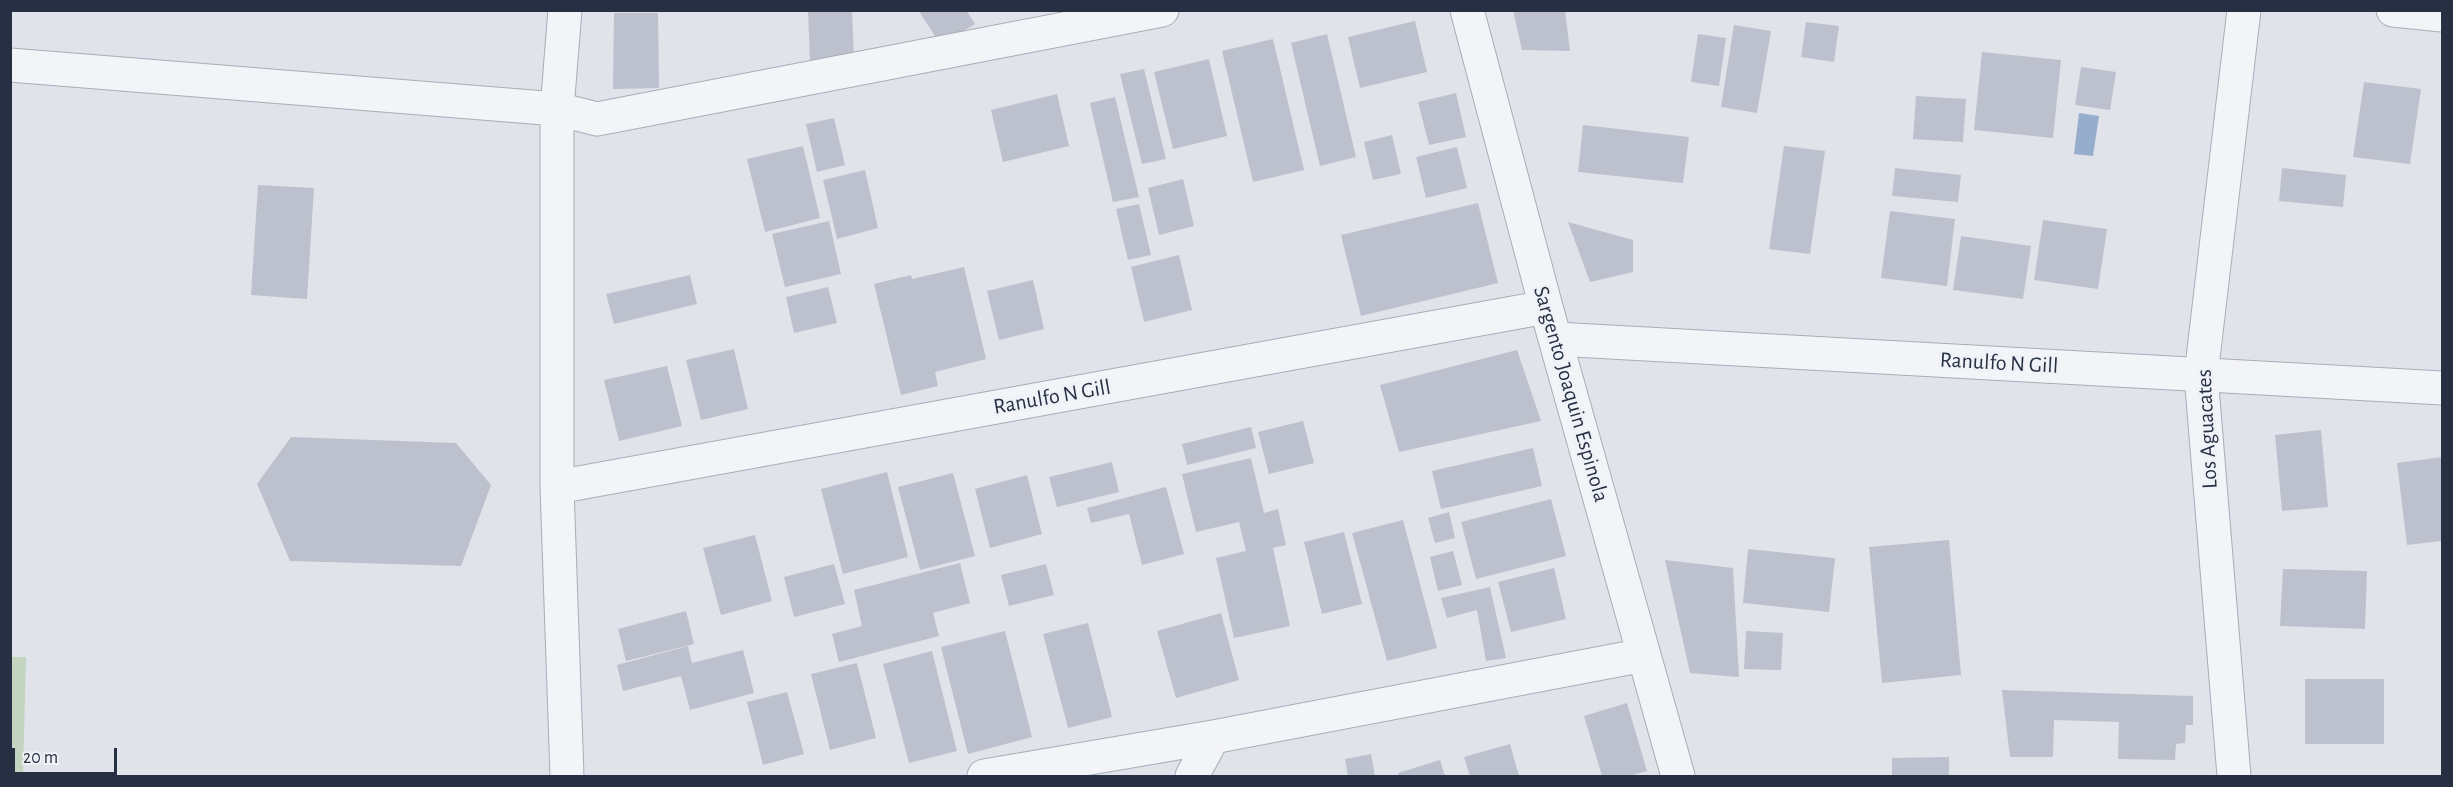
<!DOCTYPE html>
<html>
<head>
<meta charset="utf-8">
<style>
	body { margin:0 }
	#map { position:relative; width:2453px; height:787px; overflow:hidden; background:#e0e3ea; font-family:"Alegreya Sans",sans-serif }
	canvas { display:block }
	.frame { position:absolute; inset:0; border:12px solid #272f43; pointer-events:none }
	.scale { position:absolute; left:12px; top:748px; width:105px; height:27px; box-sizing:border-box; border:3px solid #272f43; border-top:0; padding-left:8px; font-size:18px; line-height:21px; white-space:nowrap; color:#272f43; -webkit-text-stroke:4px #eff2f7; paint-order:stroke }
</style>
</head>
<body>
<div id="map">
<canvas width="2453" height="787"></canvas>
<div class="frame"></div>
<div class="scale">20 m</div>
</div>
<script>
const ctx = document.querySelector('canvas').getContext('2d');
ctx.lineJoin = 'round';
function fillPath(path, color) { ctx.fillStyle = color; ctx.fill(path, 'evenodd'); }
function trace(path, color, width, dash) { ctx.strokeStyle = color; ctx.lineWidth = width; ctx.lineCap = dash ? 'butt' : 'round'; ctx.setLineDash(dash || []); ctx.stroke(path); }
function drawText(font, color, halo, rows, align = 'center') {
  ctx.font = font + ' "Alegreya Sans",sans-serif'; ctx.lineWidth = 6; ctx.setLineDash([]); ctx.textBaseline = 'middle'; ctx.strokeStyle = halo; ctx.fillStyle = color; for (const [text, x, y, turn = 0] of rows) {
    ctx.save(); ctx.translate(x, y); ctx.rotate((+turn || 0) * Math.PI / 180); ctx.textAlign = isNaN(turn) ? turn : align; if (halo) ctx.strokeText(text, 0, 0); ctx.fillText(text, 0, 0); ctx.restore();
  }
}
const green = new Path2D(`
	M11,657H26L23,776H11Z`);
const water = new Path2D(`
	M2079,113L2099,116L2093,156L2074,154Z`);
const building = new Path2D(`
	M808,10H852L854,59L810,61Z
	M918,10H966L975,24L941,45Z
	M1513,10H1565L1570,51L1522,50Z
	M614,13H658L659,88L613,89Z
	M1415,21L1427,72L1360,88L1348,37Z
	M1806,22L1839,26L1834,62L1801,57Z
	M1734,25L1771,31L1757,113L1721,107Z
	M1327,34L1356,157L1320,166L1291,43Z
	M1698,34L1726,38L1719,86L1691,82Z
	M1273,39L1304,170L1253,182L1222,51Z
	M1982,52L2061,60L2053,138L1974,130Z
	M1209,59L1227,136L1173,149L1154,72Z
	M2081,67L2116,72L2110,110L2075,105Z
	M1144,69L1166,159L1142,164L1120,74Z
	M2364,82L2421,89L2410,164L2353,157Z
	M1456,93L1466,137L1429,145L1418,102Z
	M1057,94L1069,146L1003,162L991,110Z
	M1916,96L1966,99L1963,142L1913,139Z
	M1115,97L1139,197L1113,202L1090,103Z
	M834,118L845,165L817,172L806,124Z
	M1583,125L1689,137L1683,183L1578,172Z
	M1392,135L1401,174L1373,180L1364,142Z
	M803,146L820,218L765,232L747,159Z
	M1784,146L1825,151L1810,254L1769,249Z
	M1457,147L1467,188L1426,198L1416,157Z
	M1895,168L1961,175L1958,202L1892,196Z
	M2282,168L2346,175L2343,207L2279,201Z
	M865,170L878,228L837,239L823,180Z
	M1183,179L1194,226L1159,235L1148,188Z
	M258,185L314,188L307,299L251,295Z
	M1478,203L1498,283L1361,316L1341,235Z
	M1139,204L1151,255L1128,260L1116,209Z
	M1890,211L1955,219L1947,286L1881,278Z
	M2043,220L2107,229L2098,289L2034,280Z
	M829,221L841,274L785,287L772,234Z
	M1568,222L1633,240V272L1590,282Z
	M1961,236L2031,246L2023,299L1953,290Z
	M1179,255L1192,310L1144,322L1131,267Z
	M964,267L986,359L935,372L938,386L901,395L874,284L911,275L912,279Z
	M690,275L697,304L614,324L606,294Z
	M1033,280L1044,329L999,340L987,291Z
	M828,287L837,323L794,333L786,297Z
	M734,349L748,409L701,420L686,360Z
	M1517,350L1541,421L1399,452L1380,385Z
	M667,366L682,426L619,441L604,380Z
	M1303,421L1314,463L1269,474L1258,432Z
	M1251,427L1256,448L1187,465L1182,444Z
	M2321,430L2328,507L2282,511L2275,435Z
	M291,437L456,443L491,485L461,566L290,561L257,484Z
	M1533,448L1542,486L1441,509L1432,471Z
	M2442,457V541L2407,545L2397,463Z
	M1251,458L1264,513L1278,509L1286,545L1273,548L1290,626L1234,638L1216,558L1246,551L1239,522L1196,532L1182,474Z
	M1112,462L1119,492L1057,507L1049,477Z
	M887,472L908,557L843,574L821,489Z
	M953,473L975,556L920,570L898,487Z
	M1027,475L1042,534L990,548L975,489Z
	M1166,487L1184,554L1142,565L1129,514L1091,523L1087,508Z
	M1551,499L1566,556L1476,579L1461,522Z
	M1449,512L1455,538L1435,543L1428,518Z
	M1403,520L1437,648L1387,661L1352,533Z
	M1344,532L1362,604L1322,614L1304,542Z
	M755,535L772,601L721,615L703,548Z
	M1949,540L1961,675L1882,683L1869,547Z
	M1748,549L1835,558L1829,612L1743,603Z
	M1453,551L1462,585L1438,591L1430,557Z
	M1665,560L1733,568L1739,677L1690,673Z
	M960,563L970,603L933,613L939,636L839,662L832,634L862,626L854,590Z
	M834,564L845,604L794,617L784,577Z
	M1046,564L1054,595L1009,606L1001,575Z
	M1554,568L1566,619L1511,632L1498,582Z
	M2283,569L2367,571L2365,629L2280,626Z
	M1490,587L1506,658L1486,661L1477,610L1447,618L1441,598Z
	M686,611L694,644L626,661L618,629Z
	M1221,613L1239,680L1176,698L1157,631Z
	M1088,623L1112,717L1068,728L1043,634Z
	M1005,631L1032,737L968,754L941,647Z
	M1746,631L1783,633L1781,670L1744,669Z
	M688,646L692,663L743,650L754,693L690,710L681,676L623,691L617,665Z
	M932,651L957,751L909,763L883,664Z
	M857,663L876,738L830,750L811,674Z
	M2305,679H2384V744H2305Z
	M2002,690L2193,696V725H2186L2185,743L2176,744L2175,760L2118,759L2119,722L2054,720L2053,757H2010Z
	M787,692L804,754L763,765L747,702Z
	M1627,703L1647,771L1629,776H1602L1584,716Z
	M1510,744L1519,776H1470L1464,757Z
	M1371,754L1375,776H1348L1345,759Z
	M1949,757V776H1892V758Z
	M1440,760L1445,776H1399L1398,773Z`);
const minor = new Path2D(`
	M565,10L557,109V487L567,776
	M1467,10L1546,307L1678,776
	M2393,10L2442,15
	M10,65L557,109L597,119L1162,10
	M1556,339L2442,388
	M557,487L1546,307
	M984,776L1213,737L1644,655
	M1192,776L1213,737
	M2234,776L2201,375L2244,10`);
const streetNames = [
	["Ranulfo N Gill",1999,363,3],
	["Sargento Joaquin Espinola",1571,394,74],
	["Ranulfo N Gill",1052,397,-10],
	["Los Aguacates",2207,429,-93]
];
fillPath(green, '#c3d5c0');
fillPath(water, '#97adcd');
fillPath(building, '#bcc1cd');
trace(minor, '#a8adb8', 35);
trace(minor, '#f3f4f8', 33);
drawText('22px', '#272f43', '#eff2f7', streetNames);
</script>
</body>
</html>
